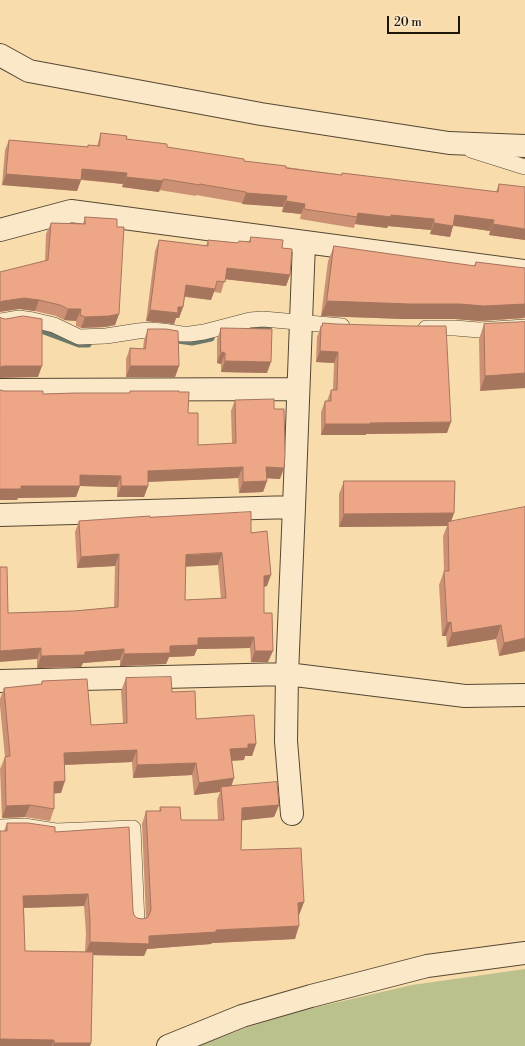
<!DOCTYPE html>
<html>
<head>
<meta charset="utf-8">
<style>
	body { margin:0 }
	#map { position:relative; width:525px; height:1046px; overflow:hidden; background:#f9dcac; font-family:"Libre Bodoni",serif }
	canvas { display:block }
	.scale { position:absolute; left:387px; top:16px; width:73px; height:18px; box-sizing:border-box; border:2px solid #1e1509; border-top:0; padding-left:5px; font-size:12px; line-height:14px; white-space:nowrap; color:#1e1509; -webkit-text-stroke:3px #fbe8c9; paint-order:stroke }
</style>
</head>
<body>
<div id="map">
<canvas width="525" height="1046"></canvas>
<div class="scale">20 m</div>
</div>
<script>
const ctx = document.querySelector('canvas').getContext('2d');
ctx.lineJoin = 'round';
function fillPath(path, color) { ctx.fillStyle = color; ctx.fill(path, 'evenodd'); }
function trace(path, color, width, dash) { ctx.strokeStyle = color; ctx.lineWidth = width; ctx.lineCap = dash ? 'butt' : 'round'; ctx.setLineDash(dash || []); ctx.stroke(path); }
const green = new Path2D(`
	M525,969V1046H199L245,1028L304,1010L412,985Z`);
const stream = new Path2D(`
	M36,328L79,344H88
	M244,330L263,326H269
	M178,340L192,342L211,338`);
const service = new Path2D(`
	M471,150L525,167
	M0,321L19,318L33,320L54,325L79,337L106,336L138,331L149,330L163,331L182,334H190L204,332L250,320L263,319L342,326
	M426,328H455L479,330L525,327
	M0,827L24,826L56,831L133,828L137,923`);
const minor = new Path2D(`
	M0,55L29,71L261,114L449,143L525,146
	M0,230L71,211L525,271
	M0,390L298,389
	M0,515L294,507
	M0,681L287,674L465,696L525,695
	M292,814L286,741L287,674L294,507L304,242
	M168,1046L242,1016L311,996L427,966L525,953`);
const wall = new Path2D(`
	M101,133L167,147L244,161L342,175V173L496,192L499,184L525,240L489,235L490,231L453,226L450,237L430,234L431,230L388,226L387,228L355,224L354,228L300,219L301,214L282,212L283,207L242,204V203L196,195V196L159,190V192L122,187L123,184L81,180L77,191L2,185L5,150L9,140L87,147L88,145L97,146Z
	M85,217L117,227L119,314L115,325L105,327L81,328L76,326V321L64,320L56,316L35,311L20,309L45,261L46,234L51,223L83,224Z
	M251,237L282,248L290,275L286,286L225,279L221,293L214,292L211,300L185,297L183,307L179,318H176L174,324L146,321L155,251L159,240L206,246L208,240L238,243L239,241H249Z
	M334,246L474,266L476,262L525,268V318L479,321L455,319H404L321,316L328,261Z
	M525,322L480,391L479,339L484,324Z
	M323,323L447,433L366,434V435H321V412L325,401H327L331,390H333L334,363L316,362L317,337L321,326H322Z
	M221,328L267,373L221,372V364L217,363V339Z
	M148,329L179,366L175,377H126V359L130,348L143,349L144,340Z
	M4,391L43,394L130,393V391L188,413L198,445L232,444L231,411L235,400L274,409L280,479L267,478V481L263,492L239,493L238,478L148,482V486L144,497H117V487L80,486L76,497L18,498L17,500Z
	M344,481L454,513L451,522L525,651L499,656L496,639L447,647L446,636H442L439,585L444,571L443,536L447,526L339,527V494Z
	M150,517L251,533L267,586L264,587V613L268,662H251L250,648L197,649L194,656L169,657L166,664L120,666V660L83,663L81,667L37,668V659L8,613L74,611L114,607L115,566L77,568L75,532L79,521ZM218,565L221,599L185,600L186,566Z
	M126,678L172,692L196,719L256,744L252,756H245L244,760L232,761L234,778L231,786L279,805L274,817L242,820L241,850L304,902L299,915L295,939L212,943L211,944L147,949L144,956L93,955L91,1043L90,1046H0L4,831L7,823L55,832L133,911L134,915L137,918L142,919L146,918L142,824L146,811H159L160,807L181,820H218L217,800L220,792L194,795L192,775L133,778L132,762L65,765L61,793H54V809L50,821L25,817L2,818L0,769L5,757L0,706V699L4,688L41,685L42,681L91,725L123,723L121,691ZM84,906L86,933L85,952L25,951L24,908Z`);
const shadedWall = new Path2D(`
	M82,169L127,173L123,184L78,179Z
	M6,174L81,180L77,191L2,185Z
	M126,177L163,181L159,192L122,187Z
	M246,193L287,196L283,207L242,204Z
	M286,201L305,204L301,214L282,212Z
	M358,213L391,215L434,219L431,230L388,226L387,228L355,224Z
	M455,215L494,220L490,231L451,225Z
	M434,223L453,226L450,237L430,234Z
	M493,224L525,229V240L489,235Z
	M227,268L290,275L286,286L223,279Z
	M186,285L215,289L211,300L182,296Z
	M24,298L39,300L35,311L20,309L0,312V302L3,301Z
	M327,301L525,304V316L524,318L479,321L455,319H404L321,316Z
	M178,307H183L179,318H176L174,324L146,321L150,310Z
	M68,309H81L76,321L64,320Z
	M119,314L115,325L105,327L81,328L85,317Z
	M320,351L338,352L334,363L316,362Z
	M221,352L225,353L221,364L217,363Z
	M225,361L271,362L267,373L221,372Z
	M4,366H42L38,377L0,378V367Z
	M130,366H179L175,377H126Z
	M525,373V388L480,391L485,376Z
	M451,422L447,433L366,434V435H321L325,424Z
	M243,467L238,478L144,482L148,471Z
	M266,467L284,468L280,479L262,478Z
	M80,475L121,476L117,487L80,486L76,497L18,498L17,500H0V489L21,486Z
	M267,481L263,492L239,493L243,482Z
	M121,486H148L144,497H117Z
	M454,513L449,526L448,522L447,526L339,527L344,514Z
	M222,553L218,565L182,567L186,555Z
	M119,554L115,566L77,568L81,557Z
	M271,575L267,586L260,587L264,576Z
	M451,622L446,636H442L447,623Z
	M501,625L496,639L447,647L452,633Z
	M254,637L250,648L197,649L194,656L169,657L166,664L120,666L124,654L170,646L198,638Z
	M525,638V651L499,656L504,643Z
	M41,648L37,659L0,662V651Z
	M124,649L120,660L83,663L81,667L37,668L41,656L85,652Z
	M255,651H273L268,662H251Z
	M248,744H256L252,756H245L244,760L226,761L230,749Z
	M137,750L132,762L60,765L64,753Z
	M196,763L192,775L133,778L137,765Z
	M234,778L230,790L221,787L220,792L194,795L199,783Z
	M65,781L61,793L49,794L54,782Z
	M30,805L25,817L2,818L6,806Z
	M279,805L274,817L237,821L242,808Z
	M88,894L84,906L19,908L23,896Z
	M304,902L299,915H293L298,903Z
	M299,926L295,939L212,943L211,944L147,949L144,956L85,955L90,942L149,936L216,930Z
	M0,1039L54,1040L52,1046H0Z
	M54,1043H91L90,1046H53Z`);
const building = new Path2D(`
	M101,133L127,136L126,139L167,144V147L244,159V161L286,166V168L342,175V173L498,192L499,184L525,187V229L493,224L494,220L455,215L453,226L434,223V219L391,215V217L358,213L357,217L304,209L305,204L286,201L287,196L246,193V192L200,184V185L163,179V181L126,177L127,173L82,169L81,180L6,174L9,140L88,147V145L99,146Z
	M85,217L117,219V227H124L119,314L109,316L85,317L80,315L81,309H68L60,305L39,300L24,298L3,301L0,302V272L48,260L51,223L85,224Z
	M251,237L283,240L282,248L292,249L290,275L227,268L225,282L217,281L215,289L186,285L183,307H178V313L150,310L159,240L208,246V240L238,243L239,241L250,242Z
	M334,246L475,266L476,262L525,268V304L484,306L460,304H410L327,301Z
	M23,316L42,319V366H4L0,367V317L1,318L5,319Z
	M525,322V373L485,376L484,324Z
	M323,323L336,324L408,326H446L451,422L370,423V424H325V401H331V390H337L338,352L320,351L321,326H322Z
	M221,328L272,329L271,362L225,361V353L221,352Z
	M148,329H166L178,331L179,366H130V348L145,349Z
	M0,390L4,391H43V394L76,393H130V391H179V392H189L188,413H198V445L236,443L235,400L274,399V409H284L285,455L284,468L266,467L267,481L243,482V467L148,471V486H121V476L80,475V486H21V489H0Z
	M344,481H455L454,513L344,514Z
	M525,507V638L504,643L501,625L452,633L451,622L447,623L444,571H449L448,522Z
	M251,512V533L267,531L271,575L264,576V613H272L273,651H255L254,637L198,638V645L170,646V653L124,654V649L85,652V655L41,656V648L0,651V567H7L8,613L74,611L118,607L119,554L81,557L79,521L150,516V517ZM222,553L226,598L185,600L186,555Z
	M171,677L172,692L195,691L196,719L254,715L256,744H248V748L230,749L234,778L199,783L196,763L137,765V750L64,753L65,781L54,782V809L30,805L6,806L5,757L10,756L4,688L42,684V681L87,679L91,725L127,723L126,678Z
	M277,782L279,805L242,808L241,850L301,848L304,902L298,903L299,926L216,930V932L149,936V944L90,942V920L88,894L23,896L25,951L93,952L91,1043H54V1040L0,1039V831H7V823H28L55,827V832L129,827L133,911L134,915L137,918L142,919L147,918L149,915L151,910L146,811H161L160,807H180L181,820H224L221,787Z`);
fillPath(green, '#bbc18c');
trace(stream, '#6b786c', 7);
trace(service, '#554732', 16);
trace(minor, '#554732', 24);
trace(service, '#fbe8c9', 15);
trace(minor, '#fbe8c9', 22);
fillPath(wall, '#cc9074');
fillPath(shadedWall, '#a6755e');
fillPath(building, '#eda787');
trace(building, '#a6755e', 1);
</script>
</body>
</html>
